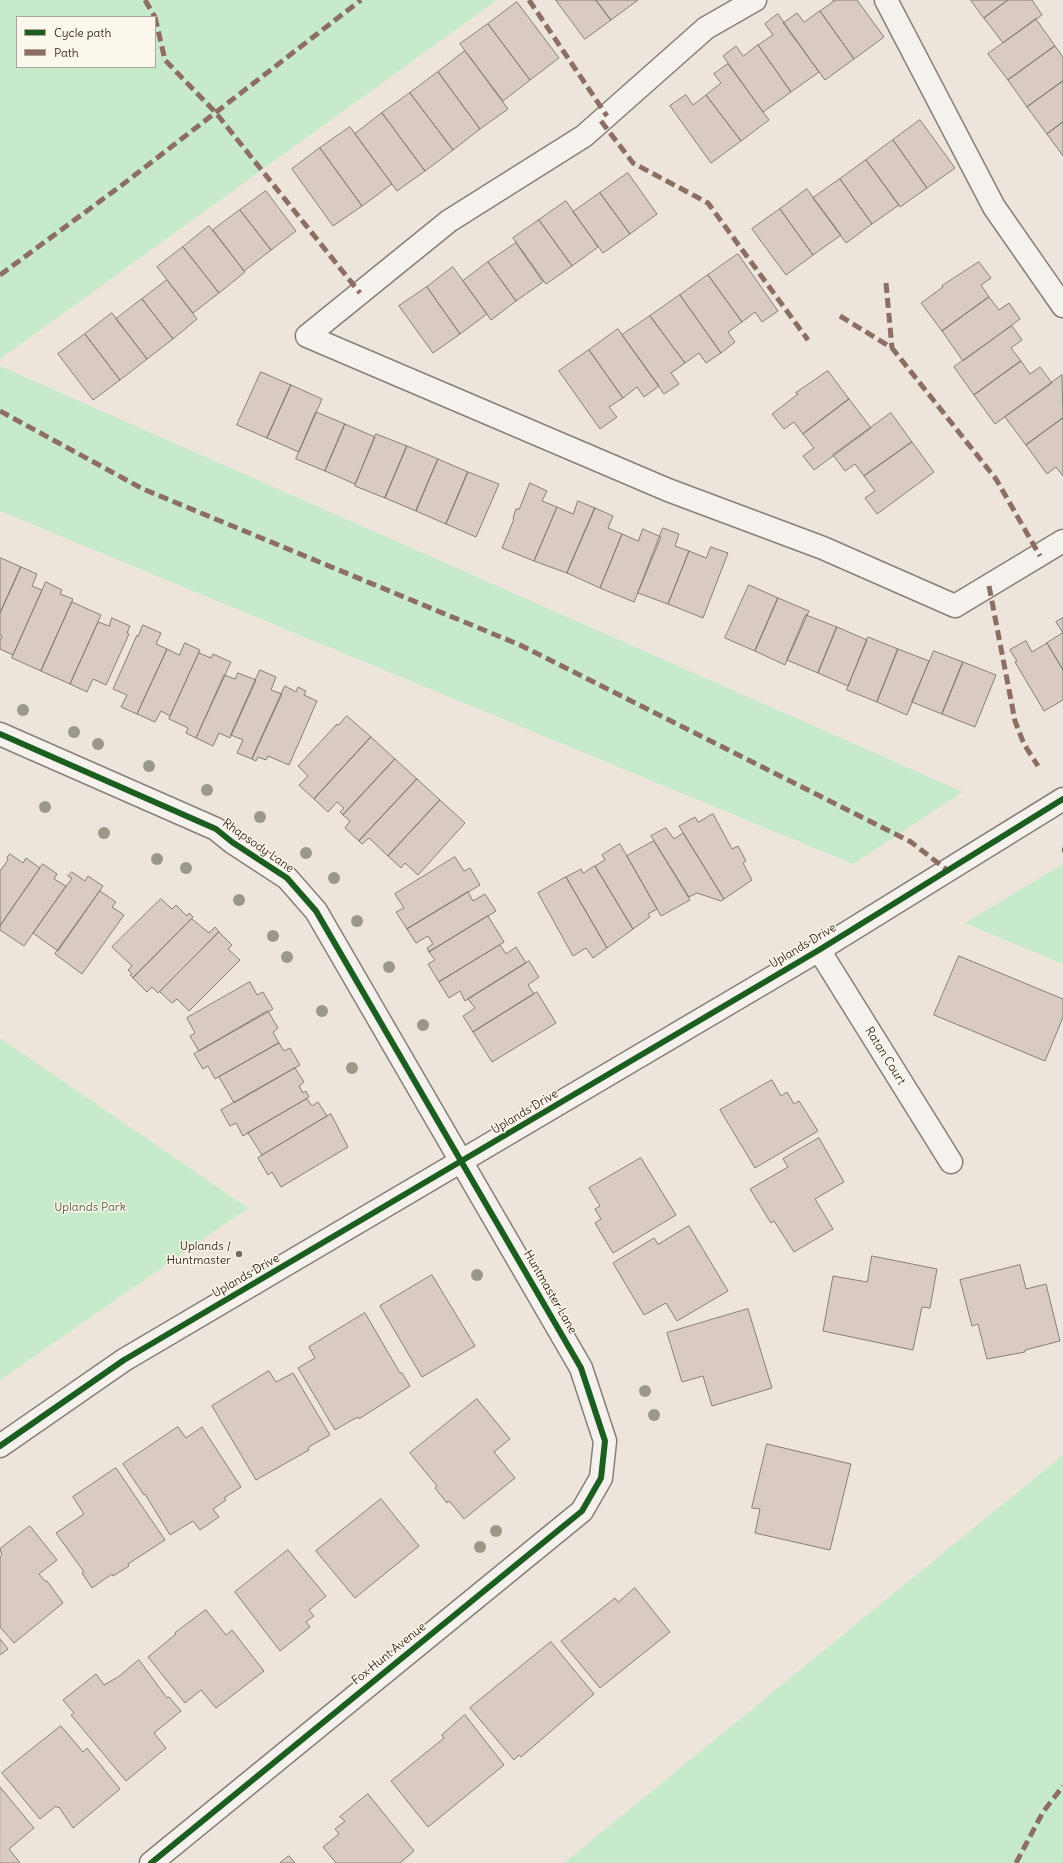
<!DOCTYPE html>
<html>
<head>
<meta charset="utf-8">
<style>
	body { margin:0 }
	#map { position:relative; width:1063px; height:1863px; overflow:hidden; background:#ede4db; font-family:Delius,sans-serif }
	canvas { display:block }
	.legend { position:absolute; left:16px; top:16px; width:140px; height:52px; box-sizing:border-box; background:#fbf7ec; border:1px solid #aea59a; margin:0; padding:5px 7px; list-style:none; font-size:12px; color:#3b2a1e }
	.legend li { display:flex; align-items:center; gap:8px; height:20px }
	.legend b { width:20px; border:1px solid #aea59a }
</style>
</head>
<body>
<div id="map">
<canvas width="1063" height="1863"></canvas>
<ul class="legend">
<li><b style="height:5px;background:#1b5e20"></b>Cycle path</li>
<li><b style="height:5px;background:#8d6e63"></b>Path</li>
</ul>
</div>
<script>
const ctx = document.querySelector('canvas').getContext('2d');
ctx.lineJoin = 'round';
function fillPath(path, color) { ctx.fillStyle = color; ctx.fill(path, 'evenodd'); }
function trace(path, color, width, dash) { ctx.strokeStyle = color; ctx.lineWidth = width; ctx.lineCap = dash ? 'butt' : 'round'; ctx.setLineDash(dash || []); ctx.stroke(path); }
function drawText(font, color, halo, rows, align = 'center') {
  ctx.font = font + ' Delius,sans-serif'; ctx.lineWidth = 3; ctx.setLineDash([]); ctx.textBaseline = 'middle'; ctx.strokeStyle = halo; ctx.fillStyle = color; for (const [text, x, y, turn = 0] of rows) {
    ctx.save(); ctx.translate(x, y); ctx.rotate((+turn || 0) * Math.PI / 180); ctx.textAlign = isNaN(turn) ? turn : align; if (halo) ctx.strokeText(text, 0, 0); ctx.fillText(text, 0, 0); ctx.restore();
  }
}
const green = new Path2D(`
	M0,0H497L0,359ZM17,17H155V67H17Z
	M0,366L963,792L853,864L0,511Z
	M1063,864V964L965,923Z
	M0,1038L248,1208L0,1380Z
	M1063,1455V1863H564Z`);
const building = new Path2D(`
	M556,0H596L611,20L585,39Z
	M596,0H638L611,20Z
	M833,0H857L884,37L854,59L820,11L834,1Z
	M971,0H1008L984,18Z
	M1008,0H1032L1042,15L1003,43L984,18Z
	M517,2L559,58L530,80L488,24Z
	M820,11L854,59L825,80L783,23L797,13L804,22Z
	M778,14L819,72L791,92L758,45L773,35L765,24Z
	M1036,19L1055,46L1008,80L988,54Z
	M488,24L530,80L503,101L460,44Z
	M758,45L791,92L763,112L723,56L736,46L743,56Z
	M1055,46L1063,57V81L1027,107L1008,80Z
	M465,51L508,109L480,129L438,72Z
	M728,64L769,120L741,141L706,95L721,83L714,74Z
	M438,72L480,129L453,150L410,93Z
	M1063,81V122L1047,134L1027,107Z
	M410,93L453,150L425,171L382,113Z
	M686,95L693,105L706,95L741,141L711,163L670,106Z
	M382,113L425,171L397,191L355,134Z
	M920,120L955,168L927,188L893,140Z
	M1063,122V156L1047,134Z
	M350,127L392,184L362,206L320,148Z
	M893,140L927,188L900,207L866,160Z
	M320,148L362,206L333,226L292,169Z
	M866,160L899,205L872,224L840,179Z
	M628,173L657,214L630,234L600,193Z
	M840,179L872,224L846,243L813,198Z
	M807,189L841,235L813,255L780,209Z
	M266,191L296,231L271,250L240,210Z
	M600,193L630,234L603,253L573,212Z
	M566,201L598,247L572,266L539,220Z
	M780,209L813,255L786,275L752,229Z
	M240,210L271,250L244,271L213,230Z
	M539,220L572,266L546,284L513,238Z
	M209,226L245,272L219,293L183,247Z
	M516,243L543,282L516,301L488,262Z
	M183,247L219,293L193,313L157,267Z
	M738,254L778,311L762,322L755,312L742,322L708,275Z
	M488,262L516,301L491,320L463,281Z
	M979,262L991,278L981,285L989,297L942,331L921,303L943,287L942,286Z
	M453,267L487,314L460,334L427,287Z
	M708,275L742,322L728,332L735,342L721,353L680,295Z
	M167,280L197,319L173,339L142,299Z
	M427,287L460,334L433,353L399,306Z
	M680,295L721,353L706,363L699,353L685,363L650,316Z
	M989,297L999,310L1009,303L1020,319L963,361L942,331Z
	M142,299L173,339L147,359L116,319Z
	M112,313L147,359L120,380L85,334Z
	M650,316L685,363L671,373L679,384L664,394L622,335Z
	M1012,326L1022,340L1011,348L1021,361L974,395L954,367Z
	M618,329L659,386L644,397L637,387L623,398L589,350Z
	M85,334L120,380L93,400L58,354Z
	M589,350L623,398L609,407L617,417L600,429L559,371Z
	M1021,361L1030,374L1040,367L1052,383L995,424L974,395Z
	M828,371L849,399L803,434L794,422L784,429L772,414L798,394L796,393Z
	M261,372L291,385L267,438L237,425Z
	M1062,375L1063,418L1026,445L1005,417Z
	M291,385L322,399L299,452L267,438Z
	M849,399L871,428L814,470L803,456L814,448L803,434Z
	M316,412L345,424L325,471L296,459Z
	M891,413L912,442L864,476L855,464L845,471L833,455Z
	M1063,418V476L1056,467L1047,474L1026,445Z
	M345,424L375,437L355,484L325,471Z
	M376,434L407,446L385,498L355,486Z
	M912,442L934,472L877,514L865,498L875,491L864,476Z
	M407,446L438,459L416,511L385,498Z
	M438,459L468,472L446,524L416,511Z
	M468,472L499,484L476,537L446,524Z
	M530,483L547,491L542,501L557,507L534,561L502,548L514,519L513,518L516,509H519Z
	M578,501L595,508L567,573L534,561L557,507L573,514Z
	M595,508L613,516L608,528L622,534L600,588L567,573Z
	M663,528L679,534L675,546L689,551L668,604L638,593Z
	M643,529L661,537L634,602L600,588L622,534L638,541Z
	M711,547L728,553L703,618L668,604L689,551L706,558Z
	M1,558L21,567L0,613V560Z
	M21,567L37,574L32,586L42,590L13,655L0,649V641L2,636L0,635V613Z
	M46,582L62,590L60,594L73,599L41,671L12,658Z
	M749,585L778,598L755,651L725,638Z
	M778,598L809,611L785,665L755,651Z
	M72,602L101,615L70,684L41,671Z
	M806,615L837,627L818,673L787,660Z
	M112,618L130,626L127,633L129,634L106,685L93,679L87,692L70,684L98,622L109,626Z
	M1063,618V633L1056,622Z
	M143,625L161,633L156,644L167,649L137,714L121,707L127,695L113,689L137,635L138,636Z
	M837,627L867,640L848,686L818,673Z
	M1063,633V670L1047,643Z
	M868,637L898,649L877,702L847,690Z
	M1026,641L1032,652L1047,643L1063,670V700L1044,711L1015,662L1017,661L1010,650Z
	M185,643L200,650L170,716L161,711L155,722L137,714L167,649L179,655Z
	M898,649L929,661L907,715L877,702Z
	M934,651L963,662L942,714L912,702Z
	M199,653L211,658L213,654L231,662L196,738L186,733L188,728L169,719Z
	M963,662L996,675L975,727L942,714Z
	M260,670L276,677L271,690L282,694L252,759L237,753L243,740L231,735Z
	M238,673L256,680L230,738L219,733L213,746L196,738L224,675L235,679Z
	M285,686L296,692L298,687L306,691L304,695L317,701L289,765L268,756L266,760L258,757L256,761L252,759Z
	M347,716L371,737L314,799L299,785L308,776L298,766L337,724L338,725Z
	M371,737L395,759L343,815L340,812L344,808L337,802L328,812L314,799Z
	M395,759L417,779L359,841L345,828L350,821L343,815Z
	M417,779L440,800L388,856L369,838L362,844L359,841Z
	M440,800L465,823L418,875L405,863L401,868L388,856Z
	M713,814L732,849L738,846L746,861L743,863L752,880L724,899L679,826L695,817L698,822Z
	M666,828L674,839L683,833L724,899L721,901L697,893L689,897L651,836Z
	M654,841L690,900L661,916L627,856Z
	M620,844L657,909L648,914L650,917L633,929L595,866L605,860L602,855Z
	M10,854L23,863L26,858L40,868L0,926V871L8,860L7,858Z
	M455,857L464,871L470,868L480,885L407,929L396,912L404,908L395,894Z
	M43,864L57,874L54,879L66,886L24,946L0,930V926Z
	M595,866L633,929L607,948L566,877L581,869L583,873Z
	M72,872L85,881L88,876L103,886L58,951L33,933L72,878L68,876Z
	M566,877L607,948L593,958L586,948L573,956L538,893Z
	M100,891L116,902L112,907L124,915L82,974L55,954Z
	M468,892L473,901L485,894L496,911L429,952L427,948L433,944L428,936L416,943L407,929Z
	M161,899L172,909L176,905L187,916L189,913L193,917L133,978L130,975L132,974L128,970L132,966L112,947Z
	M488,916L504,942L439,982L428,964L435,960L429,952Z
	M192,919L209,933L215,927L219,932L158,993L152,987L147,992L133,978Z
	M219,932L232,945L228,949L240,960L189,1011L177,999L172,1003L160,992Z
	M500,945L506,954L516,947L526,963L465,1001L460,991L449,998L439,982Z
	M959,956L1063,999V1017L1045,1061L934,1015Z
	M529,961L539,977L528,985L534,994L473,1032L463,1016L475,1008L468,999Z
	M250,982L257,995L263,992L273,1009L199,1051L190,1036L195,1033L187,1018Z
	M537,992L556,1023L492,1062L473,1032Z
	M268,1011L278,1028L273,1032L279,1043L215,1079L208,1066L203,1069L194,1054Z
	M279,1043L284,1051L290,1048L300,1065L234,1103L219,1077Z
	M295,1068L304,1082L299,1086L303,1093L306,1091L309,1097L243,1136L236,1123L230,1126L221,1110Z
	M772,1080L781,1096L787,1092L794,1104L799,1101L818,1131L755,1168L720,1110Z
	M307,1099L312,1106L318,1102L327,1116L262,1155L248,1133Z
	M331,1114L348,1147L281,1187L272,1172L268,1175L258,1158Z
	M819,1138L844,1182L815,1199L833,1229L794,1252L774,1221L771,1223L750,1189L788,1167L783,1159Z
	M641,1158L676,1215L613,1253L595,1223L601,1219L595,1209L600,1206L589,1188Z
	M689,1226L728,1291L677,1321L666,1303L644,1315L613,1263L654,1238L658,1244Z
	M872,1256L937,1269L930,1308L922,1307L913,1350L823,1331L833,1276L867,1282Z
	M1020,1265L1026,1289L1046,1284L1060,1341L1025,1350V1352L987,1359L978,1324L972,1326L960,1280Z
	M432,1275L475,1346L422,1377L380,1306Z
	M748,1309L772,1388L712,1406L703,1376L682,1382L667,1333Z
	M365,1313L400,1373H402L410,1386L359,1419L358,1417L352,1420L335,1430L298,1368L315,1358L309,1347Z
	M269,1371L276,1382L293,1373L330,1435L312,1445L308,1448L309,1450L256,1480L212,1406Z
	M477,1399L510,1439L494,1452L515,1478L464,1519L451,1503L448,1501L447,1503L435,1488L437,1486L410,1453Z
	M178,1427L186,1438L202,1427L241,1487L224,1498L226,1500L213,1509L219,1517L200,1530L193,1521L170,1535L145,1494L144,1495L123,1464Z
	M767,1444L851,1464L830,1550L755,1533L760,1509L752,1508Z
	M116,1468L165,1540L128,1564L129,1566L113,1576L112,1574L92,1588L82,1573L84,1572L56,1533L84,1514L73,1497Z
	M381,1499L419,1546L355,1598L316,1551Z
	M30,1526L57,1560L39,1574L45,1581H47L63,1603L14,1643L0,1627V1557L2,1555L0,1549Z
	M288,1550L326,1596L309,1610L314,1616L306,1622L310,1627L280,1651L235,1592Z
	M635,1588L670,1632L600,1688L561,1641L615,1598L618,1602Z
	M206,1610L226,1635L232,1630L264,1671L216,1708L201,1690L185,1703L148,1657L176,1634L175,1633Z
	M0,1639L8,1649L0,1655Z
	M551,1642L594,1694L521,1757L519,1755L514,1760L470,1708Z
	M139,1660L167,1698L169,1697L181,1711L154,1733L166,1748L126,1781L71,1715L74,1713L63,1700L96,1674L104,1685L118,1677Z
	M465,1715L504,1765L428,1827L391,1781L444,1738L442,1735Z
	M61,1726L83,1752L87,1748L120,1789L73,1828L59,1807L58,1808L56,1806L40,1819L2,1773Z
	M0,1787L34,1828L9,1849L20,1863H0Z
	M368,1794L414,1851L400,1863H336L323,1847L339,1834L335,1829L345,1821L340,1817Z
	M289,1856L295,1863H280Z`);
const minor = new Path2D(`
	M755,0L706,28L584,136L449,221L307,336L668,490L823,548L955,606L1063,541
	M886,0L994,207L1063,306
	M0,734L216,829L232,842L287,878L316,911L581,1368L605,1441L601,1478L582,1511L151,1863
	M819,950L951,1162
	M0,1446L124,1360L819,950L1063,799`);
const quiet = new Path2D(`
	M145,0L155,17
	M529,0L607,116
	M155,17L165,60L216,113L360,293
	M601,121L633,163L708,203L808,340
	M0,275L122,185L361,0
	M886,283L892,348
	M840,316L892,348L996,479L1040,556
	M0,411L143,489L520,645L911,842L947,870
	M989,586L1015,721L1024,744L1038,766
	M1062,850H1063
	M1016,1863L1043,1812L1063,1786`);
const cycleway = new Path2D(`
	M0,734L216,829L232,842L287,878L316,911L581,1368L605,1441L601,1478L582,1511L151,1863
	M0,1446L124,1360L819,950L1063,799`);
const trees = [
	[23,710],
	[74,732],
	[98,744],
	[149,766],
	[207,790],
	[45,807],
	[260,817],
	[104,833],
	[306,853],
	[157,859],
	[186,868],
	[334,878],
	[239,900],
	[357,921],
	[273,936],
	[287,957],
	[389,967],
	[322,1011],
	[423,1025],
	[352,1068],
	[477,1275],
	[645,1391],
	[654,1415],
	[496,1531],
	[480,1547]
];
const markers = [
	[239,1254,4,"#796b60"]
];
const streetNames = [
	["Rhapsody Lane",258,846,35],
	["Uplands Drive",803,946,-31],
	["Ratan Court",885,1056,58],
	["Uplands Drive",525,1112,-31],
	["Uplands Drive",246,1276,-30],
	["Huntmaster Lane",550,1292,60],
	["Fox Hunt Avenue",389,1654,-39]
];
const parkNames = [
	["Uplands Park",90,1208]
];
const poiNames = [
	["Uplands /",231,1247],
	["Huntmaster",231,1261]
];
fillPath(green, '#c7ebca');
fillPath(building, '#d9cbc2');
trace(building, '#867f78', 1);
trace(minor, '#867f78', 25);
trace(minor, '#f5f2ee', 22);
trace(quiet, '#8d6e63', 5, [10, 5]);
trace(cycleway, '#1b5e20', 6);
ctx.fillStyle = '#9a9989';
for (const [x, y] of trees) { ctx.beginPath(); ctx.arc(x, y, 6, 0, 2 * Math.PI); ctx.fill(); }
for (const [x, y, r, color] of markers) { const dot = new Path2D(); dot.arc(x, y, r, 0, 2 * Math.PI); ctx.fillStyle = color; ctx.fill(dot); trace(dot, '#fbf7ec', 1.5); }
drawText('12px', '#3b2a1e', '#fbf7ec', streetNames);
drawText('12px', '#565c46', '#fbf7ec', parkNames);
drawText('12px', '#3b2a1e', '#fbf7ec', poiNames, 'right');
</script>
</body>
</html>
